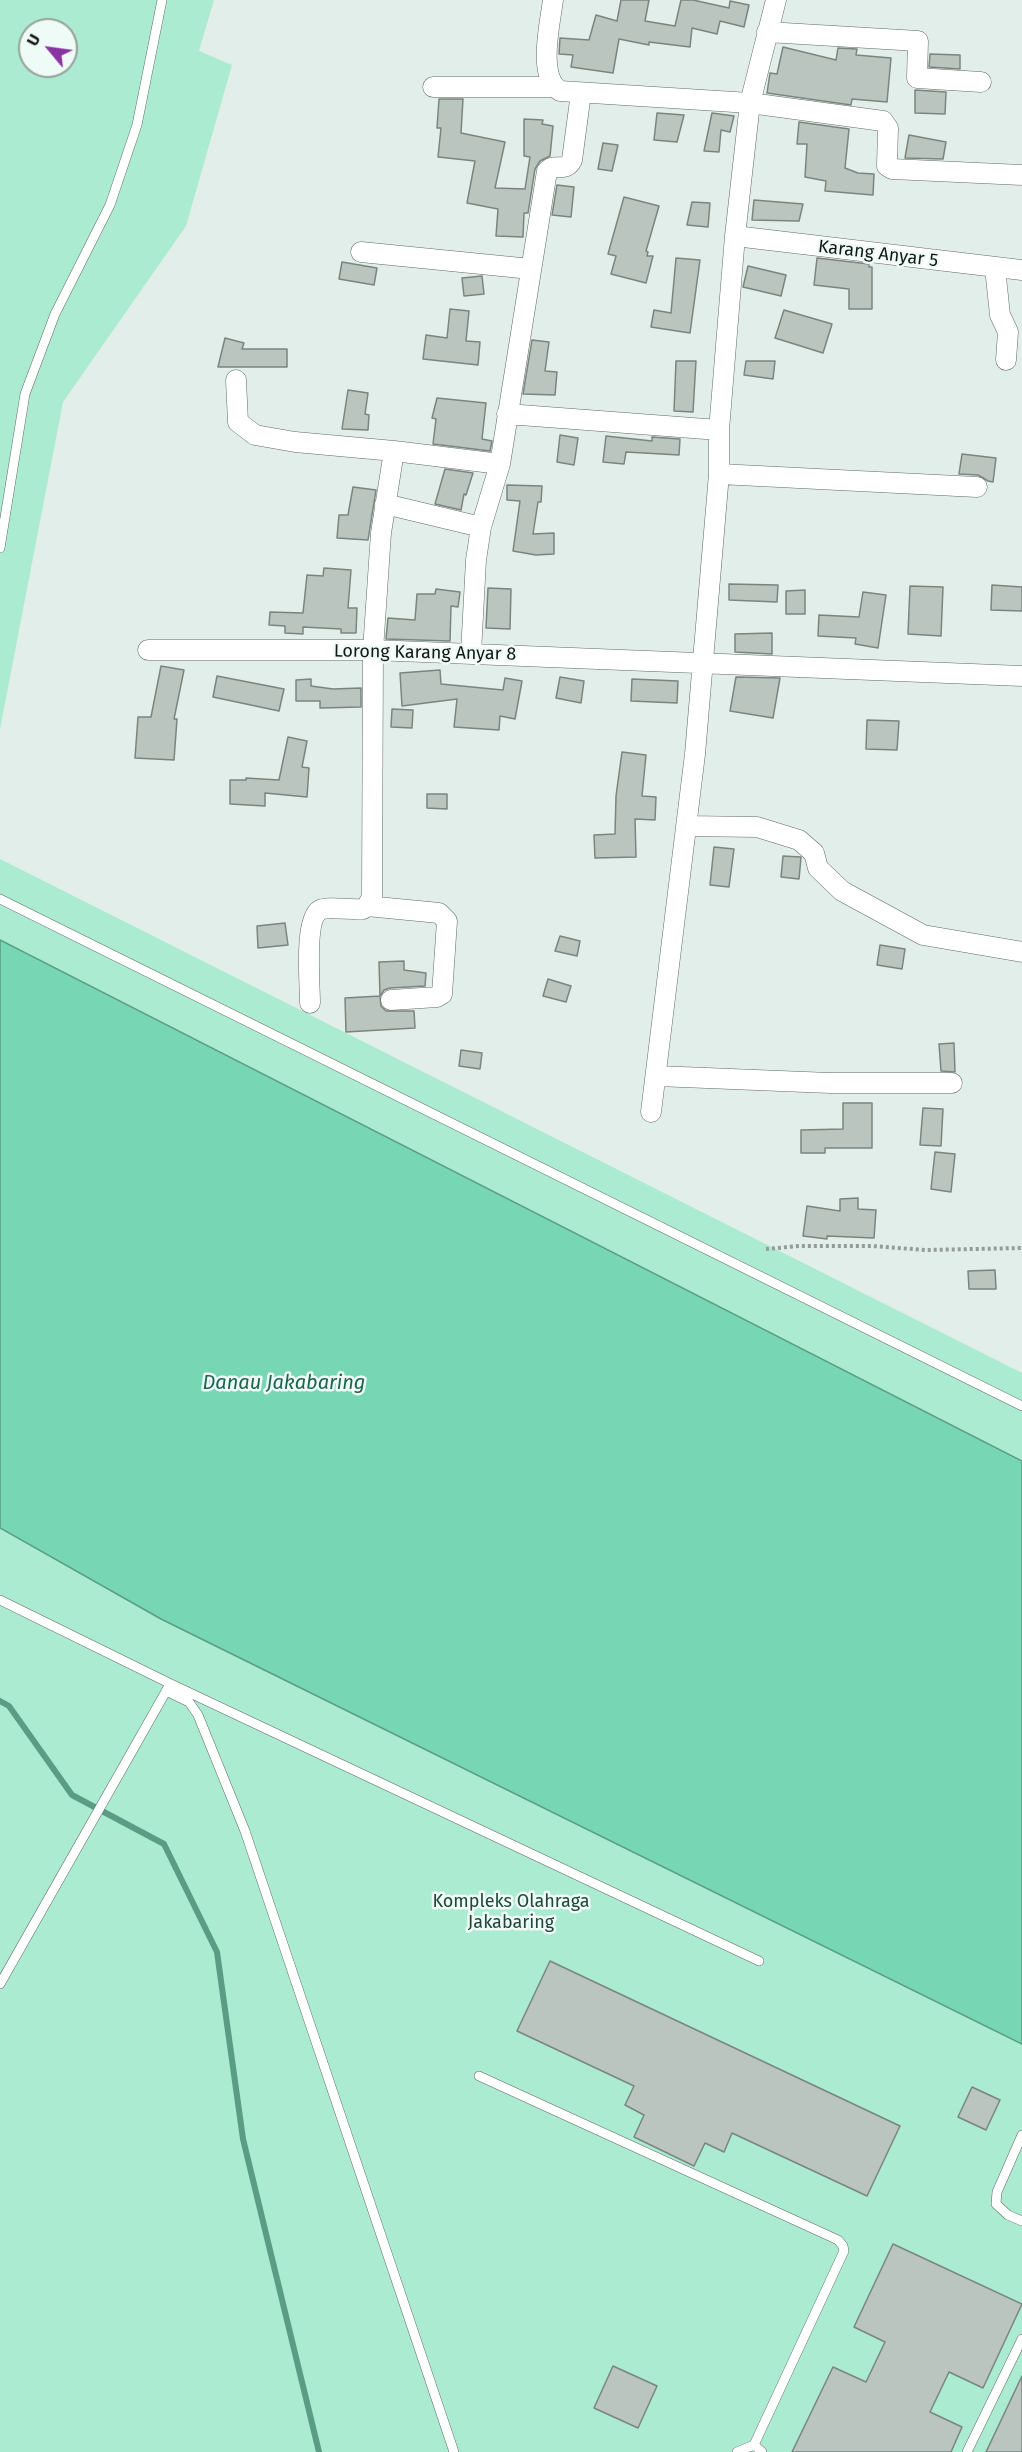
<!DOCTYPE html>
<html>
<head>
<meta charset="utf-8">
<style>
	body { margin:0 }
	#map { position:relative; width:1022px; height:2452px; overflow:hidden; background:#e2eee9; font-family:"Fira Sans",sans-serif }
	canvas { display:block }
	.north { position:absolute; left:18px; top:18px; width:60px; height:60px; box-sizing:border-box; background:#effbf6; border:2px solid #97a09c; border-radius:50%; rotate:299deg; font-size:16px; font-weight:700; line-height:24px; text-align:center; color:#131715 }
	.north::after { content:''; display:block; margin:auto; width:21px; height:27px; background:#8933a1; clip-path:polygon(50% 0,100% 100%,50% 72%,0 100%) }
</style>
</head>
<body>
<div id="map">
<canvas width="1022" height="2452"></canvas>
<div class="north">U</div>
</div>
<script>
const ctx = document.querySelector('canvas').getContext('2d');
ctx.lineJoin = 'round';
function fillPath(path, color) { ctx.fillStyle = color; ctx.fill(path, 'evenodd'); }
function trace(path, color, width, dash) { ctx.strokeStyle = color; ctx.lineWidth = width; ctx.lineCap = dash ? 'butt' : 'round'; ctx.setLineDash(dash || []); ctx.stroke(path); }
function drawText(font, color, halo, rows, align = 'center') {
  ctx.font = font + ' "Fira Sans",sans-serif'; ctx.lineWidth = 5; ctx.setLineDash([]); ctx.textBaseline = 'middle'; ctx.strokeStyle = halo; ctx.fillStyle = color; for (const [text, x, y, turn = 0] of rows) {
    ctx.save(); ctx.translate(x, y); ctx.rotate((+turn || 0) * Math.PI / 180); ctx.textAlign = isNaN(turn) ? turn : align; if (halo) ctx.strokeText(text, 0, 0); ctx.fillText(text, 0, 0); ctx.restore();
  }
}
const green = new Path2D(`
	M0,0H214L199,51L232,65L186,226L63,402L0,729ZM30,30H66V66H30Z
	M0,859L1022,1373V2452H0Z`);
const water = new Path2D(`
	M0,940L1022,1461V2044L161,1619L0,1528Z`);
const stream = new Path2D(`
	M0,1701L9,1706L72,1795L164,1844L217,1952L243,2139L319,2452`);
const building = new Path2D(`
	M621,0H649L645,21L675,26L681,0H693L729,8L730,1L749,5L744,27L720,21L717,34L692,28L690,47L649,42V45L619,39L613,73L571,67L573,55L559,54L560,38L589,40L596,15L617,21Z
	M783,47L836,60L838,48L857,49L856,55L891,58L887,102L852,99L851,105L767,93L770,73L777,74Z
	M930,54L960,55V69L929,67Z
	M915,90L946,92L945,114L915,113Z
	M439,99H463L461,133L505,142L495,188L525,189L530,157L524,156V119L543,120L542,124L553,126L550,156L540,161L535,169L528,213H524L523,237L496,236L498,209L467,203L475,161L438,157L441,128H437Z
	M657,113L684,115L677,142L654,140Z
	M712,113L734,116L730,132L721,130L719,152L704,151Z
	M799,122L849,129L845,168L858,173L874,174L873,195L825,191L826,181L805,177L807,144H797Z
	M909,135L946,142L943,159L905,158Z
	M603,143L618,145L612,171L598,169Z
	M557,185L574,187L571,217L552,215Z
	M624,197L659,206L646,251L648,252L647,256H653L646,283L611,274L616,256L608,254Z
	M754,200L803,204L799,221L752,220Z
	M692,202L710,203L708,227L687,225Z
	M676,258L700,260L690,333L651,327L654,310L671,313Z
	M817,258L869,264V267H872V309H849V289L814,285Z
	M342,262L377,268L374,285L339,279Z
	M748,266L786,275L781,296L743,287Z
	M482,276L484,294L464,296L462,278Z
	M450,309L469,311L466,341L480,342L478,365L423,359L426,335L447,338Z
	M784,310L832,324L823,353L775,338Z
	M225,338L244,343L242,349H287V367H218Z
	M532,340L549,342L545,371L557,372L555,395L523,394Z
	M676,361H696L693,412L674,411Z
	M746,361H775L773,379L744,375Z
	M348,390L368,393L365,414L369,415L368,430L342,429Z
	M437,398L486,403L482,439L492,441L490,451L433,444L436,419L432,418Z
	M560,435L578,438L574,465L557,462Z
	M606,436L652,441V437L680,439L679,455L626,452L624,464L603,462Z
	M962,454L996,458L993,482L988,481L978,475L959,474Z
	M445,469L473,473L466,495L464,494L461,510L435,504Z
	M507,485L542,486L541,502H538L533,534L554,533V554L536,555L513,551L520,501L507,500Z
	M353,487L376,490L368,540L337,538L339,515H348Z
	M324,568L351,570L348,608H357L356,633H341V629L303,627V634L285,633V626L269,625L270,612L303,613L307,575L323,576Z
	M729,584L778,585L777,602L729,600Z
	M992,585L1022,587V611L991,610Z
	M910,586L943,587L941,636L908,634Z
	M488,588L511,589L510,629L486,628Z
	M436,589L460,592L458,607L451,606L450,641L386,639L388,618L415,620L417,594H435Z
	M805,590V614H786V591Z
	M863,592L886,595L878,648L855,644L856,638L818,636L819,615L859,617Z
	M772,633V654L735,652V634Z
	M161,666L184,670L174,719H177L174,760L135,758L138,717H151Z
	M440,670L441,684L503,690L505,678L522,681L515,719L500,716L499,730L454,727L457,699L402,706L400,673Z
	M217,676L284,689L279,711L213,697Z
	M560,677L584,681L581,703L556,698Z
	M736,677L780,678L773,718L730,711Z
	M311,679V686L333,689L361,688V707L320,708V701H296V680Z
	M632,679L678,681L677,703L631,701Z
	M392,709L413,710L412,728L391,727Z
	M867,720L899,721L897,750L866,749Z
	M288,737L307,741L302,767L309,768L307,797L265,793V806L230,804V780H246V778L279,780Z
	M622,752L646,755L642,796L656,797L655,820L635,819L636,857L595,858L594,835L615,834L616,796Z
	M427,794H447V809L427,808Z
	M714,847L734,849L729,887L710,885Z
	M783,856L801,857L799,879L781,877Z
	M285,923L288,945L258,948L257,926Z
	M560,936L580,941L577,956L555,951Z
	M880,945L905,949L902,969L877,965Z
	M404,961V970L426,973L425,986L390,988L384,990L380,996L379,962Z
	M548,979L571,986L566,1002L543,996Z
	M380,996L381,1006L386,1011H414L415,1028L346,1032L345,998Z
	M954,1043L955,1072L941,1071L939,1044Z
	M461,1050L482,1053L480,1069L459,1066Z
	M843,1103H872V1148H825V1153H801V1130L843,1129Z
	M923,1108L943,1109L941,1146L920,1145Z
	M935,1152L955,1154L951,1192L931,1189Z
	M858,1198V1209L876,1210L874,1238L827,1236V1239L803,1236L807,1206L840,1211V1199Z
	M995,1270L996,1289H969L968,1271Z
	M550,1961L900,2126L867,2196L732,2133L724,2152L705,2143L694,2166L634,2137L644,2115L625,2105L634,2086L517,2031Z
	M972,2087L1000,2100L986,2130L958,2117Z
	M893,2244L1022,2304L983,2388L949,2372L930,2412L962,2427L951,2452H792L833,2367L866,2382L885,2342L854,2327Z
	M613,2366L657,2386L638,2428L594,2408Z
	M1022,2376V2452H986Z`);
const path = new Path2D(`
	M766,1249L799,1246H872L925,1250L1022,1248`);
const service = new Path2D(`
	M0,548L25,394L55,314L110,205L137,125L162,0
	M0,899L1022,1406
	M0,1600L171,1684L759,1961
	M166,1691L189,1702L198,1715L245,1831L454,2452
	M0,1984L169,1686
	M479,2076L838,2240L843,2246L844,2251L754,2445L762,2452
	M1022,2135L997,2192L996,2204L1008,2215L1022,2221
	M737,2452L754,2445
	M967,2452L1022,2339`);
const minor = new Path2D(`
	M553,0C550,24 537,77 560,91L750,103L883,121L888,128L887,166L892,169L1022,175
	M767,32L918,41L917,78L981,82
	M433,87H554
	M735,236L1022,270
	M361,252L531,269
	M995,268L1000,315L1008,332L1006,360
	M236,380L238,422L255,435L295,442L394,451L500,464
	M507,414L719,430
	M719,474L977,487
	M385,504L481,527
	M148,650H373L1022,676
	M471,653L476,560L481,527L500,464L547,171L551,168C560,166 567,170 572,160L581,93
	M686,826L757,827L799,840L814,853L818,868L842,891L923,935L1022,952
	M367,906L439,913L447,921L442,994L437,997L391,1000
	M310,1003C310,985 304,919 320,910C327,906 353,910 363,909L367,906L372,897L373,650L381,533L394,451
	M657,1076L830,1083H952
	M651,1112L695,754L719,474V430L735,236L750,103L776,0`);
const streetNames = [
	["Karang Anyar 5",878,254,7],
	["Lorong Karang Anyar 8",425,653,1]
];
const parkNames = [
	["Kompleks Olahraga",511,1902],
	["Jakabaring",511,1923]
];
const waterNames = [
	["Danau Jakabaring",284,1383]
];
fillPath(green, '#abebd2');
fillPath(water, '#77d6b3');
trace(water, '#599d84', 1.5);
trace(stream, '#599d84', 6);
fillPath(building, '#bac5c0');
trace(building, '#7a8580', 1.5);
trace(service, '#606a65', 10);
trace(minor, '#606a65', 21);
trace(path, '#939c98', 4, [3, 3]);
trace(service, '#fff', 9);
trace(minor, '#fff', 20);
drawText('18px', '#131715', '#effbf6', streetNames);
drawText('18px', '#1e4739', '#effbf6', parkNames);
drawText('italic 20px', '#1b644d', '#effbf6', waterNames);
</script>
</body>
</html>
